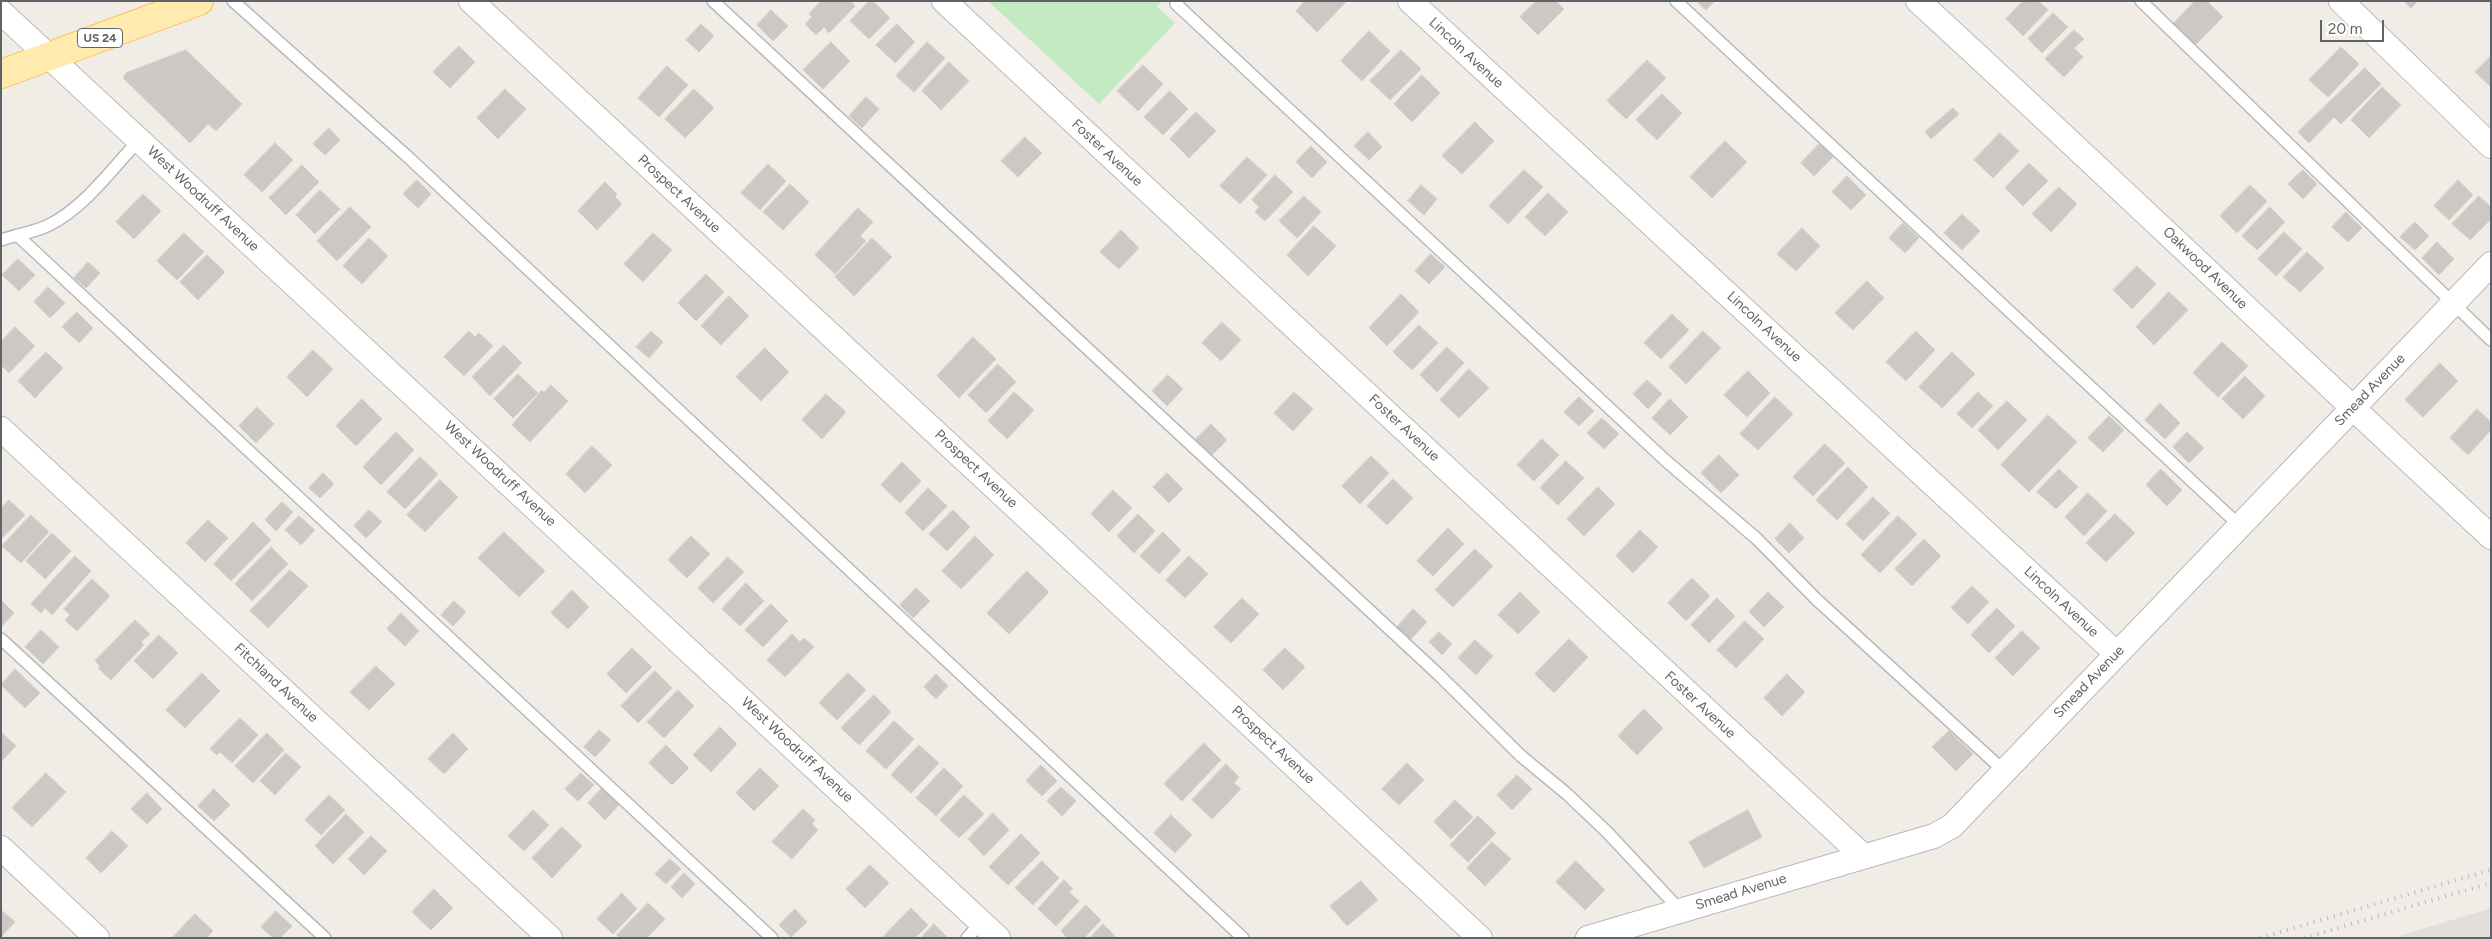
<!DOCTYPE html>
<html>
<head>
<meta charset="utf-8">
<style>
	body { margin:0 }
	#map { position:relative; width:2492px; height:939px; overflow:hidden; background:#f1ede6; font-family:Figtree,sans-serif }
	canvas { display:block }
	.frame { position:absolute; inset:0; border:2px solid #5d6368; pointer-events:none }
	.scale { position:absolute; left:2320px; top:20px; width:64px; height:22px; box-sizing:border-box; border:2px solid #5d6368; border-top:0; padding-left:6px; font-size:15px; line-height:18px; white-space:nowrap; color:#5d6368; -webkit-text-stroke:4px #fff; paint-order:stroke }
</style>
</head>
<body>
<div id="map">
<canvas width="2492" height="939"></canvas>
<div class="frame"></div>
<div class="scale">20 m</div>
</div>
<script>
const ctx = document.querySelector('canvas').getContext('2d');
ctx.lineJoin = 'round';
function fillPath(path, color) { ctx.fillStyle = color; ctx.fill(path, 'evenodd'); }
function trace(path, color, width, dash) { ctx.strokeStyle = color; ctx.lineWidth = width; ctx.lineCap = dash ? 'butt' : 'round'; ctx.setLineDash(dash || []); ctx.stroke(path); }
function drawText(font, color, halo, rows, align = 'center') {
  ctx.font = font + ' Figtree,sans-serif'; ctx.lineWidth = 5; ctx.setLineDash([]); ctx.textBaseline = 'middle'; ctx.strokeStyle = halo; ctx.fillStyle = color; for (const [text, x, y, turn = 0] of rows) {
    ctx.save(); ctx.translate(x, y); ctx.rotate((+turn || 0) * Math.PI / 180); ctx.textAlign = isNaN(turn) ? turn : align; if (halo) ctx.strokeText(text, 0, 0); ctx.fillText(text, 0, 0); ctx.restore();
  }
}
const industrial = new Path2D(`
	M2491,908V938H2393Z`);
const green = new Path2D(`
	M988,1H1162L1157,7L1175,23L1099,104Z`);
const building = new Path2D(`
	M821,1H854L852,3L855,6L829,33L824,27L816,35L805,24L812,17L809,14Z
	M869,1H873L890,18L869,39L850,21Z
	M1305,1H1347L1317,32L1296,11Z
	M1536,1H1556L1564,9L1538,35L1520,17Z
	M1697,1H1715L1706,10Z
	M2023,1H2038L2048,10L2023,36L2006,19Z
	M2195,1H2207L2223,17L2194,46L2172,25Z
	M2404,1H2418L2411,8Z
	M771,10L788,26L773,41L757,25Z
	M2053,13L2068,27L2042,53L2028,39Z
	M701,24L714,36L699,52L686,40Z
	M897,24L915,42L895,63L876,45Z
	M2074,30L2084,39L2074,48L2083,57L2064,77L2045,59Z
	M1369,31L1390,51L1362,81L1341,61Z
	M831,42L850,61L823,89L803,70Z
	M927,42L945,58L914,92L896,76Z
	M459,46L475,62L450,88L433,72Z
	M2341,47L2359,64L2328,97L2309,80Z
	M186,50L242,104L216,131L208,124L190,143L123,78L126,73Z
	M1401,50L1421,69L1390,100L1370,81Z
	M2491,56V87L2475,72Z
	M1647,60L1666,78L1626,119L1607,101Z
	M949,62L969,81L941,110L922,91Z
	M1143,65L1163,84L1138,111L1117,91Z
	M667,66L688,85L659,117L638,98Z
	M2365,68L2381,84L2341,124L2334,117L2309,143L2298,132Z
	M1422,75L1440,93L1412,122L1394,104Z
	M2382,87L2401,105L2369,138L2351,120Z
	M505,89L526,109L498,139L477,118Z
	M694,89L714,108L685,138L665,119Z
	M1170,91L1188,109L1163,135L1144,117Z
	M1662,94L1682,113L1657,140L1636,120Z
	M866,97L879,109L862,128L849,116Z
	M1953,108L1959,114L1931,139L1925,132Z
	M1196,112L1216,131L1189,158L1170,139Z
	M1475,122L1494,141L1462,174L1442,156Z
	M329,128L340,140L325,155L313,144Z
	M1368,132L1382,147L1369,160L1354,146Z
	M2000,133L2019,151L1993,178L1974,160Z
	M1025,137L1042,153L1018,177L1001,161Z
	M1725,141L1747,162L1712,198L1690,177Z
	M275,143L293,160L262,192L244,175Z
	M1820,143L1834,156L1814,176L1801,163Z
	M1311,146L1327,162L1312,178L1296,162Z
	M1247,157L1267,175L1240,204L1220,186Z
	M2029,163L2048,181L2023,206L2005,188Z
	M768,164L786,181L760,210L741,193Z
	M302,165L319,182L286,215L269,198Z
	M1524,170L1543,187L1508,224L1489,206Z
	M2303,170L2317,184L2303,199L2288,184Z
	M1275,175L1293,192L1265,221L1255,212L1259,207L1252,200Z
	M1847,176L1866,195L1851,210L1832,192Z
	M417,180L431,194L418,208L403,194Z
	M2458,180L2473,195L2449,220L2434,206Z
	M605,182L617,194L615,197L622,204L597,230L578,211Z
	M790,184L809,202L783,230L763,212Z
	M1421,185L1437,199L1424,215L1408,201Z
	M2250,185L2267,201L2237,233L2220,216Z
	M2059,187L2077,204L2051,232L2032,214Z
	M320,190L340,209L315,234L296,215Z
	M1548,193L1568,212L1545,236L1525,217Z
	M143,194L161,211L134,239L116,222Z
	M1304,196L1321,212L1297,238L1279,221Z
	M2479,196L2491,207V219L2470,240L2452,224Z
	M350,207L371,227L337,261L317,241Z
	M2270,207L2285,222L2257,250L2242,236Z
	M858,208L873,222L860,236L866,241L835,274L815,255Z
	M2346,212L2362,228L2348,242L2332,227Z
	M1962,214L1980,231L1962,250L1944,233Z
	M2415,222L2429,236L2415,250L2400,237Z
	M1903,223L1919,238L1905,253L1889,238Z
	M1314,226L1336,246L1308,276L1287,255Z
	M1802,228L1820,246L1796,271L1777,254Z
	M1121,230L1139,248L1119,269L1100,252Z
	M2284,232L2302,249L2276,276L2258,259Z
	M184,233L204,252L177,280L157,261Z
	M653,233L672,250L643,282L624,264Z
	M369,238L388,256L362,284L343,266Z
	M872,238L892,257L854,296L835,277Z
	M2437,242L2454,259L2439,275L2422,258Z
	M2307,252L2324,268L2300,292L2283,277Z
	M1431,254L1445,267L1429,284L1415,271Z
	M207,255L225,272L198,300L180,282Z
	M18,259L35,275L19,291L2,275Z
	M88,262L100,273L86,288L74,278Z
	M2137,266L2156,284L2132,309L2113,290Z
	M706,274L724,292L696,321L678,303Z
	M1867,281L1884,298L1853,330L1835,313Z
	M48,287L65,303L50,318L34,302Z
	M2169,292L2188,310L2154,345L2136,327Z
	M1401,294L1419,312L1387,346L1369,328Z
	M729,296L749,316L721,345L701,326Z
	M77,312L93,328L79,343L62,327Z
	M1672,314L1689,330L1661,359L1644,343Z
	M1222,322L1241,340L1221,361L1202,343Z
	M1419,325L1438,343L1412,370L1393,352Z
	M15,327L35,346L9,373L1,365V342Z
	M469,331L475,337L479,333L493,346L464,376L444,357Z
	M651,331L663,342L649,358L636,347Z
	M1703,331L1721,348L1686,384L1669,367Z
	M1916,331L1935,350L1906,381L1886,362Z
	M973,337L996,359L959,398L937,376Z
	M2222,342L2248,366L2218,397L2193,373Z
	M504,345L522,363L490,396L472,377Z
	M1447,347L1464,363L1437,392L1420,375Z
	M765,348L789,372L761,401L736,377Z
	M313,350L333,369L307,397L287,377Z
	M46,352L63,368L35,398L18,381Z
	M1952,352L1975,374L1942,408L1919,387Z
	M2440,363L2458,381L2423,417L2405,400Z
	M998,364L1016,382L986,413L968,395Z
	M1469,369L1489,388L1459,418L1440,400Z
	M1748,371L1770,393L1747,417L1724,395Z
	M518,374L538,393L513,418L494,399Z
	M1168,375L1183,389L1167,406L1152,391Z
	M2245,376L2265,396L2243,419L2222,399Z
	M1647,380L1662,394L1648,409L1633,394Z
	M551,385L568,401L530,442L512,425L542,390L544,392Z
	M1014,392L1034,410L1007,439L988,421Z
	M1294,392L1313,409L1293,431L1274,413Z
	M1978,392L1993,406L1972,428L1957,414Z
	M826,394L846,412L822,439L802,420Z
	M1579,397L1594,411L1579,426L1564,412Z
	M1775,397L1793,414L1758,450L1740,434Z
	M362,399L382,419L356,446L336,426Z
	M1670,399L1688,417L1670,435L1652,418Z
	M2007,401L2027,420L1998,450L1978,430Z
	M2160,403L2180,423L2165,439L2145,420Z
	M257,407L274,424L256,443L239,426Z
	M2477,409L2491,422V430L2468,455L2450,438Z
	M2048,415L2077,442L2029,492L2001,465Z
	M2109,416L2124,430L2103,452L2088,438Z
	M1602,418L1619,434L1604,449L1587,433Z
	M1211,424L1227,440L1211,456L1195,440Z
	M396,432L414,450L381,485L363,467Z
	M2187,432L2204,448L2189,463L2173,447Z
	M1542,439L1559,455L1534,481L1517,465Z
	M1825,444L1845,463L1813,496L1793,477Z
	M592,446L612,465L585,493L566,474Z
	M1719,455L1739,475L1721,493L1701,473Z
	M1371,456L1389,473L1360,504L1342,486Z
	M420,457L438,474L405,509L387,492Z
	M1566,461L1584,478L1558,505L1540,488Z
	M902,462L921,481L900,503L881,485Z
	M1848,467L1868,487L1837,520L1816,500Z
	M2059,469L2078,487L2056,509L2037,492Z
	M2161,469L2182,490L2167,506L2146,485Z
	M323,473L334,484L320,498L309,488Z
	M1167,473L1183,489L1169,503L1153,487Z
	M1393,479L1413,498L1387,525L1367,506Z
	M440,480L458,497L425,532L407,515Z
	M1598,487L1615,504L1584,536L1567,519Z
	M928,488L947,506L923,531L905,513Z
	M1113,490L1132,508L1109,532L1091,514Z
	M2088,493L2107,511L2084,536L2065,517Z
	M1873,497L1890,513L1863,541L1846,524Z
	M9,500L25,515L1,539V508Z
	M282,502L293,512L276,531L265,520Z
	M369,510L382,522L366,538L354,526Z
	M953,510L970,527L947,551L929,534Z
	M1138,514L1155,531L1134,553L1117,536Z
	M2115,514L2135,533L2106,562L2086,543Z
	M31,515L49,532L21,563L2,546Z
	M299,516L315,530L301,545L285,530Z
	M1898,516L1917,534L1880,573L1861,555Z
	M208,520L228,538L205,562L186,543Z
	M253,522L271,540L231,581L214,564Z
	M1790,523L1804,538L1789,553L1775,539Z
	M1448,528L1464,544L1433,576L1417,561Z
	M1640,530L1658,547L1633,573L1616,556Z
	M504,532L545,571L519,597L478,558Z
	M1163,532L1181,550L1159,574L1140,556Z
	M52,533L71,551L45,579L26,561Z
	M691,536L710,554L687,578L668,560Z
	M975,536L994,555L961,589L942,571Z
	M1924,539L1941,556L1912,586L1895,569Z
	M271,547L288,564L252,601L235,584Z
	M1475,549L1493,566L1453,607L1435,590Z
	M75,556L91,571L52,615L45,608L41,613L31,604Z
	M1189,556L1208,574L1185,598L1166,580Z
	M728,557L744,572L713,603L698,588Z
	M290,570L308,586L268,628L250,611Z
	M1027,571L1049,592L1009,634L987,613Z
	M1692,578L1710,596L1686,621L1668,603Z
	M92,579L110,596L77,631L65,620L70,615L64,609Z
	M746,583L764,601L740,626L722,609Z
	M1972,586L1989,602L1968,624L1951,608Z
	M916,588L930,601L913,618L900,605Z
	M572,590L589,607L568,629L551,613Z
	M1520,592L1540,612L1518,634L1498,615Z
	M1768,592L1784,607L1764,627L1749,612Z
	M1242,598L1259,614L1231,643L1214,627Z
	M1717,598L1735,616L1709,643L1691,625Z
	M1,600L14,613L1,627Z
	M454,601L466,612L453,626L441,615Z
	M771,604L788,621L763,647L745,630Z
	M1997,608L2015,626L1989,653L1971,635Z
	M1413,609L1427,622L1410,640L1397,627Z
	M401,613L419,631L405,646L387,629Z
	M135,620L150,634L141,642L144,645L111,680L98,668L100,666L95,661Z
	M1745,621L1764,639L1736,668L1717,650Z
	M41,630L59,647L43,664L25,647Z
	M2022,631L2040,648L2013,676L1995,658Z
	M1439,632L1452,644L1442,655L1429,642Z
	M792,634L800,642L804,638L814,647L785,677L767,660Z
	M159,635L178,653L153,679L134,661Z
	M1569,639L1588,657L1554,693L1535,674Z
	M1475,640L1493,656L1476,675L1458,658Z
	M632,648L652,667L626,693L607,674Z
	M1285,648L1305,667L1283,690L1263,670Z
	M376,666L395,684L369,710L350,692Z
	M15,669L40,693L25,708L1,685Z
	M655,671L672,688L638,723L621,706Z
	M202,673L220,691L185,728L166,710Z
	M848,673L866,690L837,720L819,703Z
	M936,674L948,686L936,699L924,687Z
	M1787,674L1805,692L1782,716L1764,698Z
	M678,690L694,706L664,738L647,722Z
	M874,695L891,712L859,745L841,728Z
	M1644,709L1663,728L1637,755L1618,736Z
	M240,718L258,735L232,763L220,752L217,755L210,749Z
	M894,721L914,739L886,769L866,751Z
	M720,727L737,744L711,772L693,755Z
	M599,730L611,740L595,757L584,747Z
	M1949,731L1973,754L1956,771L1932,747Z
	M1,732L16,746L1,762Z
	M267,733L284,750L253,783L235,766Z
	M453,733L468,749L444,774L428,759Z
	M1204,743L1221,760L1182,801L1164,784Z
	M666,745L689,768L672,785L649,763Z
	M919,745L939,763L911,793L891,775Z
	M286,753L301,767L275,795L260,781Z
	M1407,763L1424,780L1399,805L1382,789Z
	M1226,764L1239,777L1234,783L1241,789L1212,819L1192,800Z
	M1041,765L1057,781L1042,796L1026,781Z
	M760,768L779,786L754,811L736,793Z
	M944,768L963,786L936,816L916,798Z
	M46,773L66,792L32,827L12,808Z
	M581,773L594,785L578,801L565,789Z
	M1517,775L1532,789L1512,810L1497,795Z
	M1061,787L1076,801L1062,816L1047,801Z
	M602,788L619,805L605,820L588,803Z
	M214,789L230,805L214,821L198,806Z
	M147,793L162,809L147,824L131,809Z
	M329,795L345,810L321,835L305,820Z
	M964,795L984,814L959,838L940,820Z
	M1455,800L1473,817L1451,839L1434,822Z
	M803,809L815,820L812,824L818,830L792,859L772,842Z
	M533,810L549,825L524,851L508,836Z
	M1748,810L1762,837L1704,868L1689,842Z
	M993,813L1009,830L984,856L968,839Z
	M346,814L364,832L333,864L315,846Z
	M1171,815L1192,835L1175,853L1154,833Z
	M1478,816L1496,833L1468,862L1450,845Z
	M562,827L582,846L552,878L532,858Z
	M112,831L128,846L101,873L86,858Z
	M1021,834L1040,853L1008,885L989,867Z
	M371,836L387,851L364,875L348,859Z
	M1492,842L1511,859L1485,886L1467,868Z
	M670,859L681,869L666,884L655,874Z
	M1042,861L1059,878L1033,905L1015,888Z
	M1576,861L1605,890L1585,910L1556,882Z
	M870,865L889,883L865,908L846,889Z
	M684,873L695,884L682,898L671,887Z
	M1064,880L1073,889L1069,892L1079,901L1056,926L1038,909Z
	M1361,881L1378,900L1347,926L1330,906Z
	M434,889L453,908L431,930L412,912Z
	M622,893L637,909L613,934L597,919Z
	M648,903L665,919L647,938H619L617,935Z
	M1086,905L1101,920L1084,938H1067L1061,931Z
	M911,908L928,925L915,938H882Z
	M795,909L807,922L791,937L779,925Z
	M1,910L15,922L1,937Z
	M276,911L292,926L280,938H273L261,927Z
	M195,914L213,931L207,938H172Z
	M934,924L948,938H921Z
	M1103,924L1117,938H1090Z`);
const lane = new Path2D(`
	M233,1L408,157L1243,938
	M713,1L1438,674L1521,756L1567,794L1607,832L1680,910
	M1178,1L1176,4L1665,460L1757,539L1816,599L2003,770
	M1676,1L2239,525
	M2141,1L2491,340
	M17,235L772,938
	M1,240C16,235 35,232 49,225C85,207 112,169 139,140
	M1,639L325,938
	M967,938L982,922`);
const street = new Path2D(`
	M471,1L1480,938
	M944,1L1863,856
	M1410,1L2117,654
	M1918,1C2111,178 2299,359 2491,537
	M2341,1L2491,146
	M1,12L998,938
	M1,429L550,938
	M1,848L97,938
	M1588,938L1934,836L1952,826L2491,264`);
const primary = new Path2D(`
	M1,74L199,1`);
const rail = new Path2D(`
	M2260,938L2491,870
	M2304,938L2491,883`);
const shields = [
	[100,38,45]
];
const shieldNames = [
	["US 24",100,38]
];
const streetNames = [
	["Lincoln Avenue",1466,53,43],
	["Foster Avenue",1107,153,43],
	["Prospect Avenue",679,194,43],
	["West Woodruff Avenue",203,199,43],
	["Oakwood Avenue",2205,268,44],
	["Lincoln Avenue",1764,327,43],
	["Smead Avenue",2370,390,-46],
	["Foster Avenue",1404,428,43],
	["Prospect Avenue",976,469,43],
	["West Woodruff Avenue",500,474,43],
	["Lincoln Avenue",2061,602,43],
	["Smead Avenue",2089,682,-46],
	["Fitchland Avenue",276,683,43],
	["Foster Avenue",1700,705,43],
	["Prospect Avenue",1273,745,43],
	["West Woodruff Avenue",797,750,43],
	["Smead Avenue",1741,892,-17]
];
fillPath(industrial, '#e2dfda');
fillPath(green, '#c4eac1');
fillPath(building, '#ccc8c3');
trace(building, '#d6cfc3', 1);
trace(lane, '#b6b9be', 14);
trace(street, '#b6b9be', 26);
trace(primary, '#fdbf52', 30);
trace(lane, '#fff', 11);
trace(street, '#fff', 24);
trace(primary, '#ffebad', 28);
trace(rail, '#b5b6b7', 4, [1, 6]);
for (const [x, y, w] of shields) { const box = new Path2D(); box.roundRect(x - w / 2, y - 9.5, w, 19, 4); ctx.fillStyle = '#fff'; ctx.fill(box); trace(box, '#5d6368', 1); }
drawText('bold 12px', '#5d6368', null, shieldNames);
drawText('14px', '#5d6368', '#fff', streetNames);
</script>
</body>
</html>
